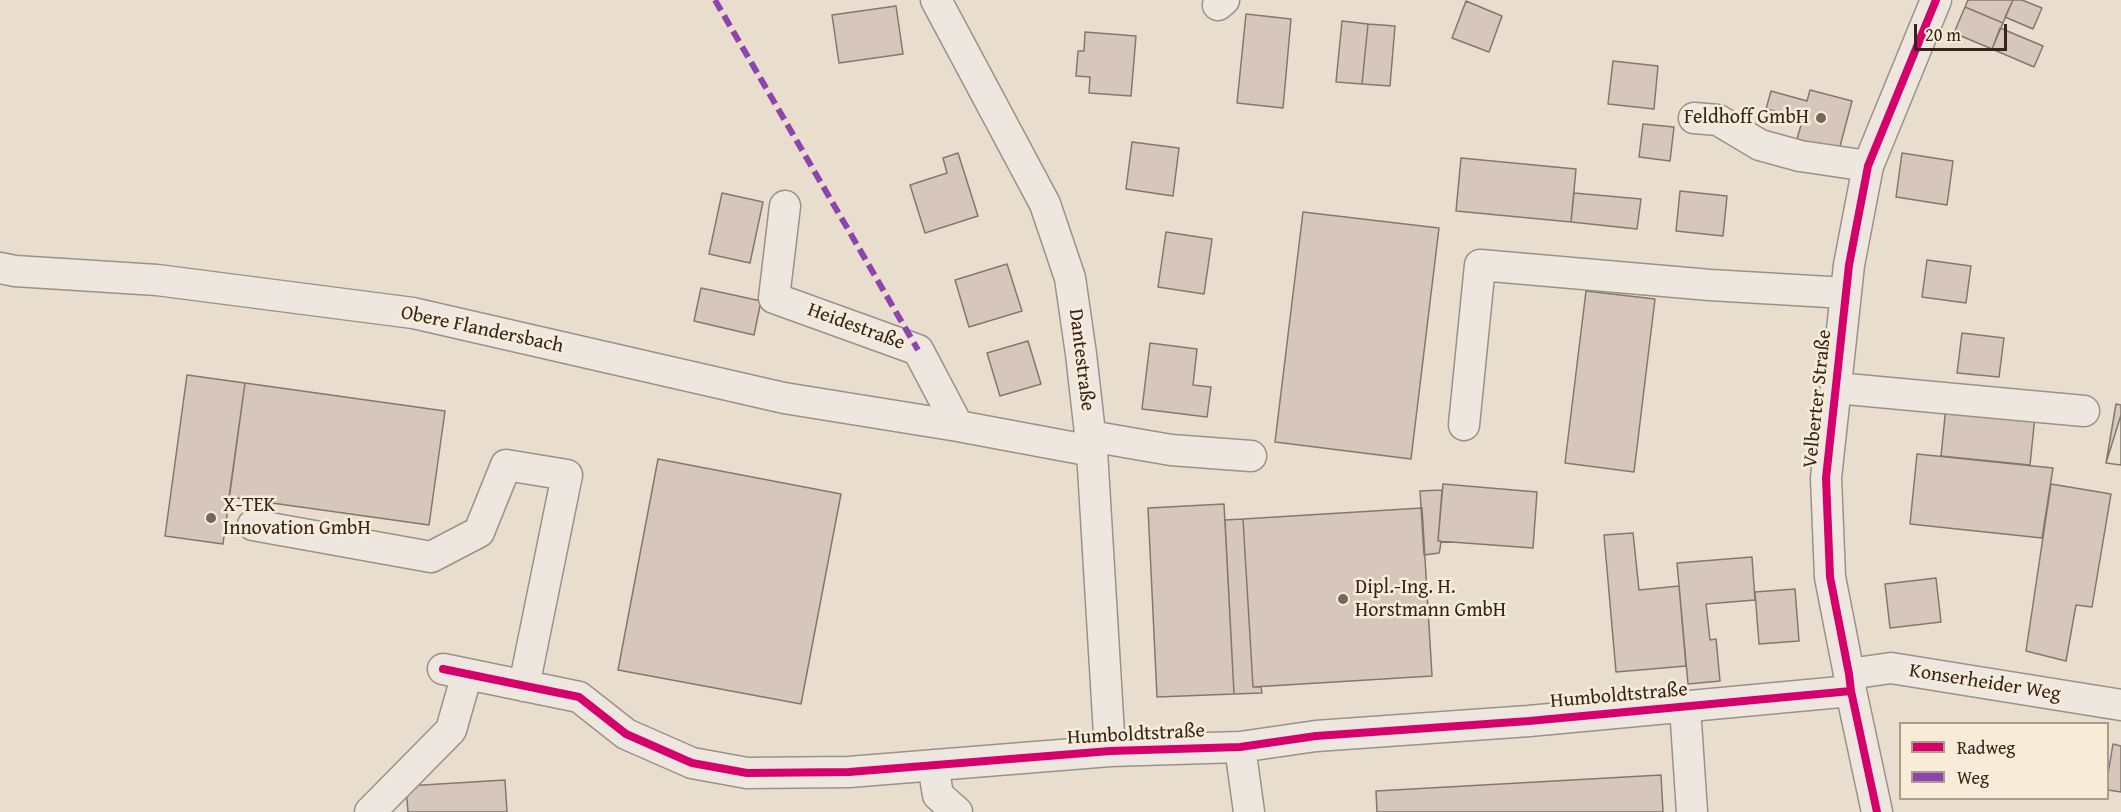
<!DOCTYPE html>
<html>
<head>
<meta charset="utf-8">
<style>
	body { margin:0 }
	#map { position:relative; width:2121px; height:812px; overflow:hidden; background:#e9dece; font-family:"Gentium Book Plus",serif }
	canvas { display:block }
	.legend { position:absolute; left:1899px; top:722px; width:210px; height:78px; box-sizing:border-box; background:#f8ecd8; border:2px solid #a99c8d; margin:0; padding:8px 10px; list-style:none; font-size:18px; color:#33251d }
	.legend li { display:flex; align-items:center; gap:12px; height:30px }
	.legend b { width:30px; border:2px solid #a99c8d }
	.scale { position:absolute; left:1914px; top:24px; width:93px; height:27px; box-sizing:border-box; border:3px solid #33251d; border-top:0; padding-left:8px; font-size:18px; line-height:21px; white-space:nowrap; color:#33251d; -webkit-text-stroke:4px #f8ecd8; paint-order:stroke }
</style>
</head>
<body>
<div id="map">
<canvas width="2121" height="812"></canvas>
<ul class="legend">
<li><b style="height:8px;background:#d6006c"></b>Radweg</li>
<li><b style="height:8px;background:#8e44ad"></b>Weg</li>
</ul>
<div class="scale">20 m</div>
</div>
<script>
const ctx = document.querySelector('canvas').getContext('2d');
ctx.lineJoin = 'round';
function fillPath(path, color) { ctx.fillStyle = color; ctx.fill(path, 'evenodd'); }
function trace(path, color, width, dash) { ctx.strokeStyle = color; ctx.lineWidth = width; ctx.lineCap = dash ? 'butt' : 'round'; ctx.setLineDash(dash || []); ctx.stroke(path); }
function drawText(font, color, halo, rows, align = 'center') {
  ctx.font = font + ' "Gentium Book Plus",serif'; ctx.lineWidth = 5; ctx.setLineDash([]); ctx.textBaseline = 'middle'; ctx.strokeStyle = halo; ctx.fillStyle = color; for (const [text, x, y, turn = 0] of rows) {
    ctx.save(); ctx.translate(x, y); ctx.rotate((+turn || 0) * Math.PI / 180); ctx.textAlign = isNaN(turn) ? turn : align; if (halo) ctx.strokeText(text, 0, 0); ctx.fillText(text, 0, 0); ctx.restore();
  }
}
const building = new Path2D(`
	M1968,0H2013L2003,23L1965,7Z
	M2013,0H2022L2042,8L2033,29L2005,17Z
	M1466,1L1502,16L1489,52L1452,38Z
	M896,6L903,54L839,63L832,15Z
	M1965,7L2003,23L1992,49L1954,33Z
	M1246,14L1291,19L1283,108L1237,103Z
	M1342,21L1368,24L1362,84L1336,82Z
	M1368,24L1395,26L1390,86L1362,84Z
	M2000,28L2043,46L2034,67L1992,49Z
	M1085,32L1136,36L1131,96L1089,93L1090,77L1076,76L1078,51H1084Z
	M1613,61L1658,66L1654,109L1608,104Z
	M1810,90L1852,101L1839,150L1797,139L1803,118L1766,109L1771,91L1807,101Z
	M1643,124L1674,127L1670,161L1639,157Z
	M1132,142L1179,148L1173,196L1126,189Z
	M958,153L978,216L925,233L910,185L947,173L943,158Z
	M1902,153L1953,161L1947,205L1896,197Z
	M1461,158L1576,169L1571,222L1456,211Z
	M1680,191L1727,196L1723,236L1676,231Z
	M722,193L763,202L750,263L709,254Z
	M1574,193L1641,199L1637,229L1571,222Z
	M1303,212L1439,228L1411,459L1275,442Z
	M1166,232L1212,239L1204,294L1158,287Z
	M1927,260L1971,266L1966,303L1922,297Z
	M1007,264L1022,311L969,327L955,280Z
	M701,288L761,301L754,335L694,321Z
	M1586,291L1655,299L1634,472L1565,463Z
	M1962,333L2004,338L1999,377L1957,373Z
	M1028,341L1041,384L1000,396L987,353Z
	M1150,343L1197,349L1193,385L1211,387L1207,417L1142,409Z
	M187,375L245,383L223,544L165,536Z
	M245,383L445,411L429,525L229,497Z
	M2116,404L2121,405V465L2106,463Z
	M1946,406L2035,416L2030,465L1941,456Z
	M2121,415V465L2106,463Z
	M1917,454L2053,468L2042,538L1910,524Z
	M658,459L841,494L801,704L618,670Z
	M1443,484L1537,492L1533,548L1438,541Z
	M2051,484L2111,494L2092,607L2076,605L2066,661L2026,651Z
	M1442,490L1438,541H1441L1440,549L1439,553L1424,555L1420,491Z
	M1224,504L1234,694L1157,697L1148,508Z
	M1422,508L1432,676L1253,687L1243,519Z
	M1243,519L1253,687H1261L1262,693L1234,694L1225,520Z
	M1633,533L1639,590L1679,586L1686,666L1616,672L1604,535Z
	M1752,557L1755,600L1706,604L1710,640L1716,639L1720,681L1688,684L1677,563Z
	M1936,578L1941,622L1890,628L1885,584Z
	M1795,589L1799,641L1759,644L1755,592Z
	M2113,744L2121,746V792L2108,790V774Z
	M1661,775L1663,812H1377L1376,791Z
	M505,780L507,812H408L406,786Z`);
const minor = new Path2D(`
	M936,0L1045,204L1070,278L1081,354L1092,451L1110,751
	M1218,5L1224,0
	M1694,118L1718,120L1760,145L1800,156L1868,166
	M785,206L774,298L918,350L958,426L1092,451
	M0,268L15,271L157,280L413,313L784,398L958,426
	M1836,388L2084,411
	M1464,425L1480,265L1710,285L1846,293
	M1090,436L1171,450L1251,456
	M253,525L431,557L479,532L506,465L567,475L524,686
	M443,669L579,697L626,734L692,763L747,773L849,772L1110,751L1240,747L1316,736L1529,721L1851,691
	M1849,674L1891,668L2121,705
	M1685,707L1692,812
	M1240,747L1249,812
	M933,765L938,795L957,812
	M370,812L451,730L467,674
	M1877,812L1851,691L1849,674L1830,577L1826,478L1849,265L1868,166L1936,0`);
const quiet = new Path2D(`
	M715,0L918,350`);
const cycleway = new Path2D(`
	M443,669L579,697L626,734L692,763L747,773L849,772L1110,751L1240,747L1316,736L1529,721L1851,691
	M1877,812L1851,691L1849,674L1830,577L1826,478L1849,265L1868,166L1936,0`);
const markers = [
	[1821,118,6,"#73665b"],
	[211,518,6,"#73665b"],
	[1343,599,6,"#73665b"]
];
const poiNames = [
	["Feldhoff GmbH",1809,118,"right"],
	["X-TEK",223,506],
	["Innovation GmbH",223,529],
	["Dipl.-Ing. H.",1355,588],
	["Horstmann GmbH",1355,611]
];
const streetNames = [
	["Heidestraße",856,327,20],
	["Obere Flandersbach",482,330,12],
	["Dantestraße",1081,360,83],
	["Velberter Straße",1818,399,-84],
	["Konserheider Weg",1985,683,9],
	["Humboldtstraße",1619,696,-5],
	["Humboldtstraße",1136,735,-3]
];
fillPath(building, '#d6c6bb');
trace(building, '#817970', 1.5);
trace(minor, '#9a9288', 33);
trace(minor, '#ede7df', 30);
trace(quiet, '#8e44ad', 6, [12, 6]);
trace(cycleway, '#d6006c', 8);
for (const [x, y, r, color] of markers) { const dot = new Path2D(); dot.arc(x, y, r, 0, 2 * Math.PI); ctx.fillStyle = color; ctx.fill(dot); trace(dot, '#f8ecd8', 2); }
drawText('20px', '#33251d', '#f8ecd8', poiNames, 'left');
drawText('20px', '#33251d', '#f8ecd8', streetNames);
</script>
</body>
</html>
